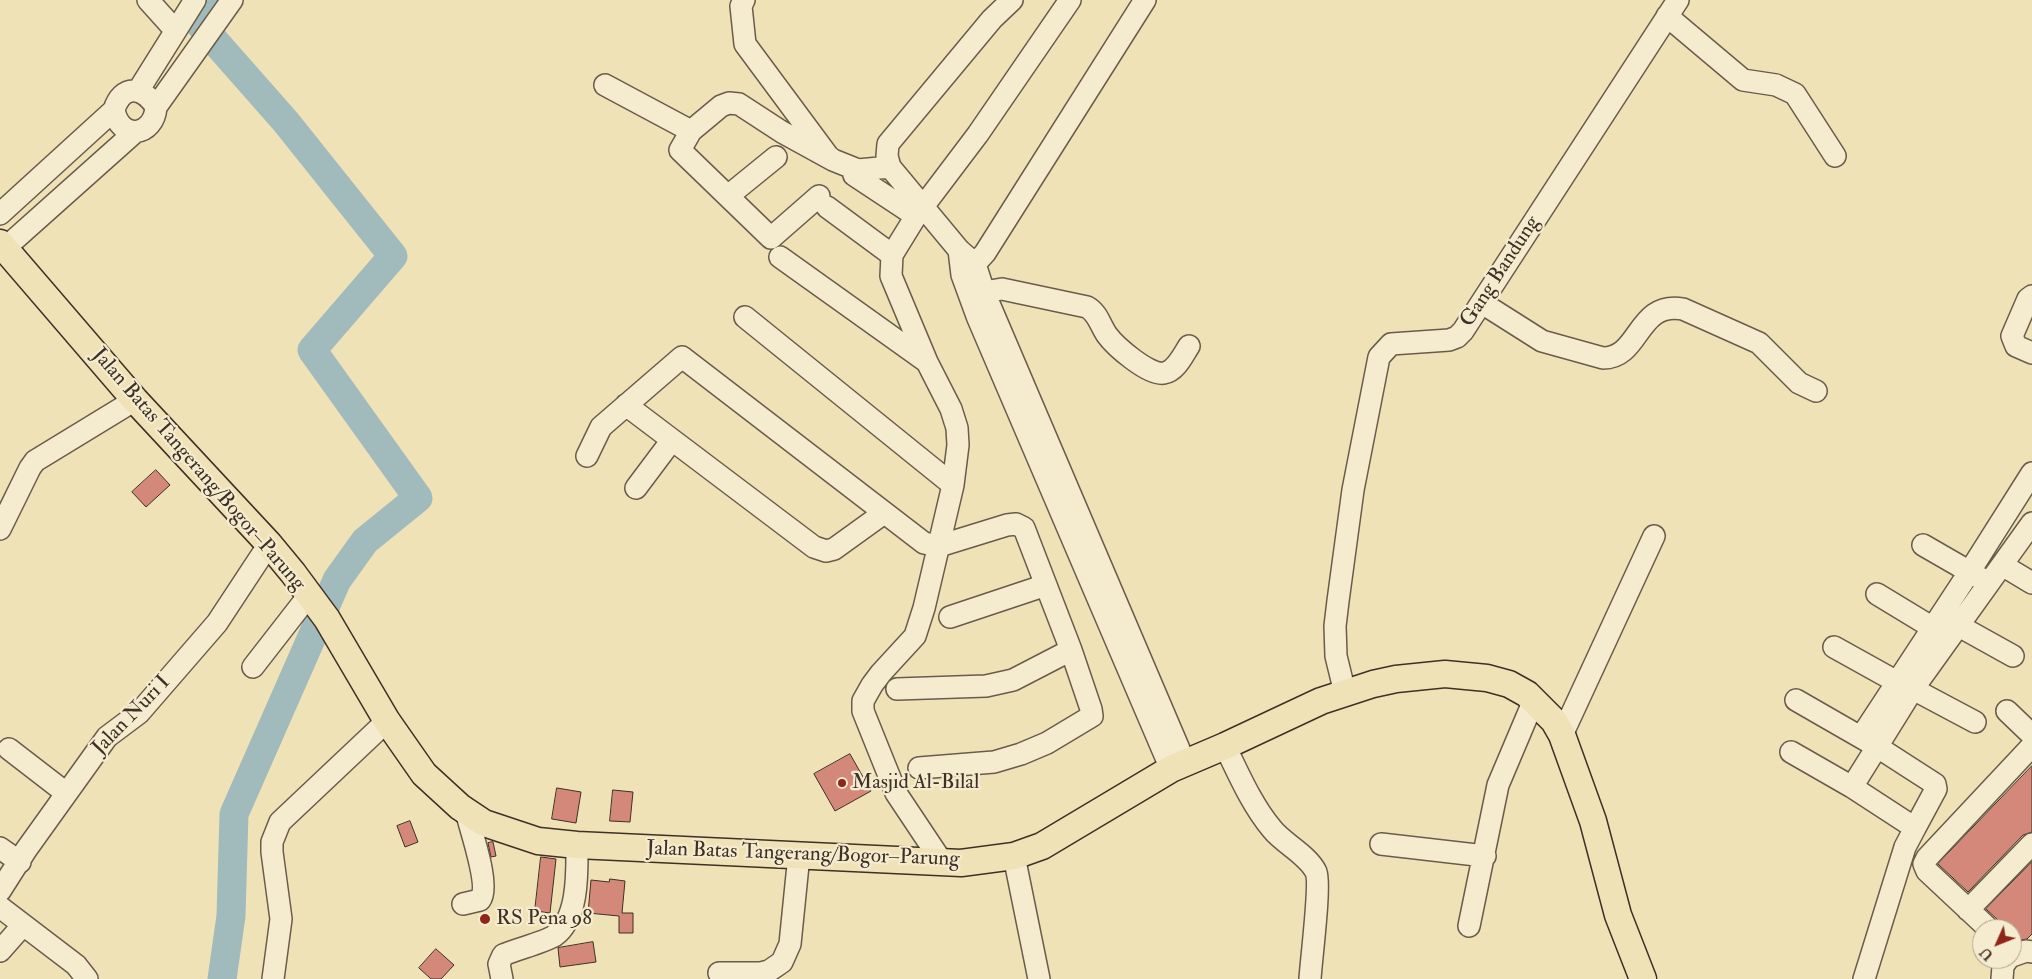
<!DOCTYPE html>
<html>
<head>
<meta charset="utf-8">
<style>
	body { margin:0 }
	#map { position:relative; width:2032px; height:979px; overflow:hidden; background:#f0e2b7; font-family:"IM FELL Double Pica",serif }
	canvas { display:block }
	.north { position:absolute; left:1972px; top:919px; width:50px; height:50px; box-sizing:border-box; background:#f5ecd0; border:1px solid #aba18c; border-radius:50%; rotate:226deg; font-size:14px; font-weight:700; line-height:20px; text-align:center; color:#3d3025 }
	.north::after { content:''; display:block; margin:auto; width:18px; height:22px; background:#8f2418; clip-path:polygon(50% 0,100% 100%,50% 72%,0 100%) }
</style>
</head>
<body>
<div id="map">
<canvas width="2032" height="979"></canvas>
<div class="north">U</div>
</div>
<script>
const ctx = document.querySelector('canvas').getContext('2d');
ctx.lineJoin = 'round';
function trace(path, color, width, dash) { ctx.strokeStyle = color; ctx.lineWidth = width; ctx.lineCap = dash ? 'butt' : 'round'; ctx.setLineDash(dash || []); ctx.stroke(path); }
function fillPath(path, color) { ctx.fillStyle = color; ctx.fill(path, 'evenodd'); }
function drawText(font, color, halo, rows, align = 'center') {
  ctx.font = font + ' "IM FELL Double Pica",serif'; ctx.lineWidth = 4.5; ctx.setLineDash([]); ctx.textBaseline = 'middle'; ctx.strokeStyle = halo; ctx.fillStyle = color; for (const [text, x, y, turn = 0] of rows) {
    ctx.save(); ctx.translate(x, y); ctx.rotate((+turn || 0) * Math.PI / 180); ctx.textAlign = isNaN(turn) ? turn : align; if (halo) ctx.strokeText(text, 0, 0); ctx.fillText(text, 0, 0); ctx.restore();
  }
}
const river = new Path2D(`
	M211,0L197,21L286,122L393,256L312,350L418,498L365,541L337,580L234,814L231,916L222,979`);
const building = new Path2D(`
	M156,470L170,485L146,507L132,492Z
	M850,754L871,791L835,811L814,774Z
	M2032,766V832L2023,835L1968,892L1938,864Z
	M557,788L581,792L576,823L552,819Z
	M613,790L633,792L630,822L610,821Z
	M410,821L418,842L405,847L397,826Z
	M493,842L496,856L491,857L488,843Z
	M541,857L556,859L550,913L535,911Z
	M2032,862V934L2027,939L2016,941L2012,938V929L2002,928L1998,920L1986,909Z
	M610,879L625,881L622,913H633V933H619V916L588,913L591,880L609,882Z
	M593,942L596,962L560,967L558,948Z
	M436,949L454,965L441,979H431L419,968Z`);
const minor = new Path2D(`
	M148,0L175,30
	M744,0L741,6L745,44L828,156L833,160L858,170L890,167
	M1012,0L992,19L888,144L887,156L890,167L959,250L975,264L984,292L1185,763
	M1667,16L1743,80L1776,85L1795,94L1835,156
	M605,85L691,131
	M138,91L195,0
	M156,107L232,0
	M854,175L916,216
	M728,196L776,157
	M819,196L771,238L680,150L691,131L721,106L729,103L739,104L782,132L833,160
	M827,207L892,255
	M0,214L114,110C122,84 143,86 156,107C154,137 120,141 114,110
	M5,248L135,132
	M959,250L962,275L977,316L1171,769
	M780,257L927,362
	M975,264L985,253L1145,0
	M984,292L1002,289L1087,307C1098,313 1100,325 1107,335C1115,346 1149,376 1164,373C1176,371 1183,355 1189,346
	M2032,296L2028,299L2012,336L2016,346L2032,353
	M1482,303L1542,341L1603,358C1641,358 1636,301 1683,309L1759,343L1799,383L1816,391
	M745,317L953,485
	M626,405L814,547L826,551L834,549L884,513
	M587,456L601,427L682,357L924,543L939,546L1007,525L1016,524L1024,528L1071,650L1091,709L1092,716L1047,743L1021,754L994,762L919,768
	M636,488L672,440
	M0,529L30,468L35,461L135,400
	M1923,545L1982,579
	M2002,565L2032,583
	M1877,594L1933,628
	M950,617L1046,585
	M1959,626L2013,656
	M1834,647L1897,682
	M253,667L309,595
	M897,689L986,686L1013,680L1071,650
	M1913,689L1975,722
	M1345,693L1336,656L1335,626L1338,601L1353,490L1379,357L1391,344L1449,340L1457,337L1463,331L1678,0
	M1796,700L1876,746L1935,784L1936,789L1915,828
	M2007,711L2032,735
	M1562,735L1654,536
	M1861,737L1970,571L2032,473
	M1225,746C1239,775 1252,805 1272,829C1284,844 1308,855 1316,872C1321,884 1311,961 1310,979
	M9,749L66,793
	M1791,752L1852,787
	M1381,844L1485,856
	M0,848L20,862
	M1014,856L1039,979
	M942,862L896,793L863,711V701L872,685L881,673L915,636L924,608L953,485L958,445L957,428L951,409L927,362L891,276L892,255L916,216L978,134L1070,0
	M0,891L26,850L107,737L139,713L217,623L269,544
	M463,904L480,900C491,886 470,829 466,811
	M0,907L76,965L87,979
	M1968,910L2032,844
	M1469,926L1498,785L1534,700
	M1989,929L1927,871L1924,864L1927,858L2032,746
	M0,951L23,925
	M2012,956L2026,951L2032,952
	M719,973H761L769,971L782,962L790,944L799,855
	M273,979L281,919L272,852V842L280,822L387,721
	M502,979L499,964L503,955C517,949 542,943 554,936C579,919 577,871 577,845
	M1864,979L1905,847L1915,828L1852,787L1913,689L2032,523
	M2002,979L2003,966L2008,959`);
const major = new Path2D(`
	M0,243L135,400L269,544L293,573L327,619L387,721L424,774L460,807L484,823L538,841L577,845L961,863L1014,856L1042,846L1171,769L1225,746L1321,701L1373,684L1396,679L1445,674L1487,678L1509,684L1527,694L1554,721L1562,735L1593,821L1618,915L1643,979`);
const markers = [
	[842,783,5,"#8f2418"],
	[485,919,6,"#8f2418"]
];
const streetNames = [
	["Gang Bandung",1501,272,-57],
	["Jalan Batas Tangerang/Bogor–Parung",198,470,49],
	["Jalan Nuri I",132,716,-46],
	["Jalan Batas Tangerang/Bogor–Parung",803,855,2]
];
const poiNames = [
	["Masjid Al-Bilal",852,783],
	["RS Pena 98",496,919]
];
trace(river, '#a1babb', 29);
fillPath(building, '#d38879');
trace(building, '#3d3025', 1);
trace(minor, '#6a5c4a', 24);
trace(major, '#3d3025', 29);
trace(minor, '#f5ecd0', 21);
trace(major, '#f0e2b7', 26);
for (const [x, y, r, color] of markers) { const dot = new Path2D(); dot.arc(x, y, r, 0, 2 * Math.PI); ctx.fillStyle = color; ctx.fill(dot); trace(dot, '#f5ecd0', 2); }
drawText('21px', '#3d3025', '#f5ecd0', streetNames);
drawText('21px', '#3d3025', '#f5ecd0', poiNames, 'left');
</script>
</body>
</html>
